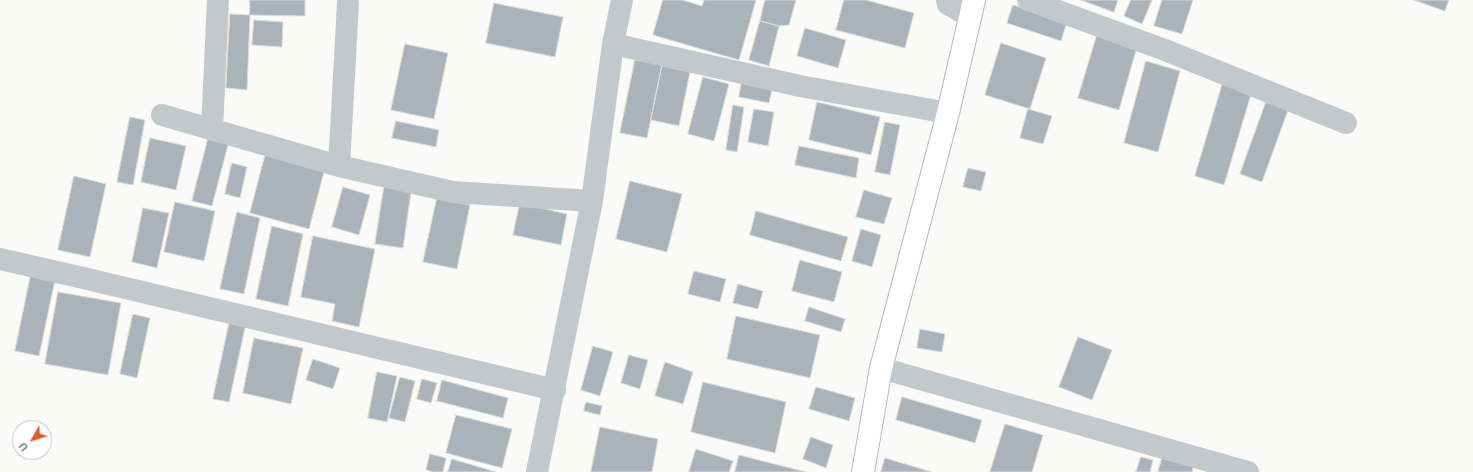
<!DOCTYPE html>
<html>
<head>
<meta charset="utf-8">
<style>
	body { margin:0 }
	#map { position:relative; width:1473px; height:472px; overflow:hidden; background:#fafaf8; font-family:Ubuntu,sans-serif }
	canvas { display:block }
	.north { position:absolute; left:12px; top:420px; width:40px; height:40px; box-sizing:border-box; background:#fff; border:1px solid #c1c8cd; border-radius:50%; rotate:231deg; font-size:11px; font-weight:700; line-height:16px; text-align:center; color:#657683 }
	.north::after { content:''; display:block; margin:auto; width:14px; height:18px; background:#e4572e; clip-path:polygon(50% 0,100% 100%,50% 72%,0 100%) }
</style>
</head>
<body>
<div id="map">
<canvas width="1473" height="472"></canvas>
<div class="north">U</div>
</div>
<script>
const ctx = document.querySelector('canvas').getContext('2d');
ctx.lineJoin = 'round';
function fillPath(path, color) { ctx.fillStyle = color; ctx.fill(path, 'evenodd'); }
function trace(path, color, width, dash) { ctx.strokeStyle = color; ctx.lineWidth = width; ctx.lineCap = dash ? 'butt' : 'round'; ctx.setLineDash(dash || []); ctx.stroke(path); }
const building = new Path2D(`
	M250,0H305V16L250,15Z
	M663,0H682L702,6L704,0H756L739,60L653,35Z
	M765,0H796L789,25L779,26L760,21Z
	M844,0H866L914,13L905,48L836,30Z
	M1081,0H1118L1114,12Z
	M1131,0H1152L1142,24L1124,16Z
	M1162,0H1193L1182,34L1154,26Z
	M1414,0H1449L1445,11Z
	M494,3L563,17L555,57L486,43Z
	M1013,5L1067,22L1061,41L1007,23Z
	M230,14L250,15L247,90L226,88Z
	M254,20L283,22L282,47L252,45Z
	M760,21L779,26L769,66L749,60Z
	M805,28L846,40L838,68L797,56Z
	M1097,35L1137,47L1119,110L1078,98Z
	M1001,43L1046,58L1030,109L985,95Z
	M405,44L448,53L434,119L391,110Z
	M635,60L662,65L647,138L620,133Z
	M1146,61L1180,71L1158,152L1124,143Z
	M662,66L690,72L679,126L651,120Z
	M703,77L729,84L714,141L688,134Z
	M742,80L773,86L769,103L739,97Z
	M1223,82L1252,91L1224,185L1195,176Z
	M817,102L880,117L871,155L809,140Z
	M1266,102L1288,110L1262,182L1240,174Z
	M733,105L744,107L737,152L726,150Z
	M754,109L774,112L768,146L748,142Z
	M1028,109L1052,116L1043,144L1020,138Z
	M130,117L145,120L133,185L117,182Z
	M396,121L439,130L436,147L392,138Z
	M885,122L900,125L890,175L875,172Z
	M209,135L229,141L212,206L192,201Z
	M150,138L186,146L176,190L141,182Z
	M799,146L859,158L856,178L795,165Z
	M266,152L325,168L309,229L250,213Z
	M232,163L247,167L240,198L225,194Z
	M968,168L986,172L981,191L963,187Z
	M74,176L106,184L90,257L58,250Z
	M385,181L412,185L403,248L375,244Z
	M630,181L682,194L667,252L616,239Z
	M343,187L370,195L359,235L332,227Z
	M864,190L892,198L884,224L856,217Z
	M437,198L470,205L457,269L423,262Z
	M175,202L215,211L204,261L164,252Z
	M520,203L567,214L561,245L513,235Z
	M143,208L169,213L157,268L132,262Z
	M756,211L848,237L841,261L750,235Z
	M237,212L260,218L244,294L220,289Z
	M272,226L303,234L288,306L256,299Z
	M861,229L881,235L872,267L852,261Z
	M313,236L375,249L359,327L332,321L335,304L301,297Z
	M800,260L842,272L834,302L792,291Z
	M694,271L726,279L720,302L688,294Z
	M31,274L55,280L39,356L15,351Z
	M738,284L763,291L758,309L733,303Z
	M58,292L121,303L108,375L45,364Z
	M809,307L845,319L841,332L805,321Z
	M133,314L150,318L137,378L120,374Z
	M736,316L820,335L810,378L727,359Z
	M230,319L246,323L229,402L213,399Z
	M920,329L945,334L942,352L917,348Z
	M1078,337L1112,350L1092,400L1059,387Z
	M254,338L303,348L291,404L243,393Z
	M593,346L613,352L600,396L581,390Z
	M629,355L648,360L640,389L621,383Z
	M313,359L340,368L333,389L306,380Z
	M665,362L693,372L683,404L655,396Z
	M377,372L397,376L387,422L368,418Z
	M400,377L415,381L405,422L389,418Z
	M422,379L437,383L431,403L417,399Z
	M442,380L508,398L503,418L437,401Z
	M703,382L786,402L775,453L691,432Z
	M816,387L855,398L849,421L809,409Z
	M902,397L982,420L975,443L896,420Z
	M586,402L602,406L600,415L584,411Z
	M456,415L512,429L502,468L446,453Z
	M1005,424L1043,435L1032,472H990Z
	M600,427L658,439L652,472H591Z
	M811,437L833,445L826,468L803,459Z
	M696,449L733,461L729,472H689Z
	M430,454L446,458L443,472H433L426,470Z
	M739,455L806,472H735Z
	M1163,455L1194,464L1192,472H1158Z
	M1141,457L1153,460L1150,472H1136Z
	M885,458L932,472H881Z
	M452,459L496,472H448Z`);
const minor = new Path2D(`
	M947,0L948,4L960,11L971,12
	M1028,0L1165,50L1346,123
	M613,44L800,86L948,113
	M162,115L339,166L453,192L592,201
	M212,130L218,0
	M339,166L348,3
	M0,259L79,277L555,390
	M881,368L1248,472
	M537,472L592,201L613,44L622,0`);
const highway = new Path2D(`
	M863,472L881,368L948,113L974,0`);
fillPath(building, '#aab3b9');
trace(building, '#dcdcda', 1);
trace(highway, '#b4b9bd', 24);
trace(minor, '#c3c8cc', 22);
trace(highway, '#fff', 22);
</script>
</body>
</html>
